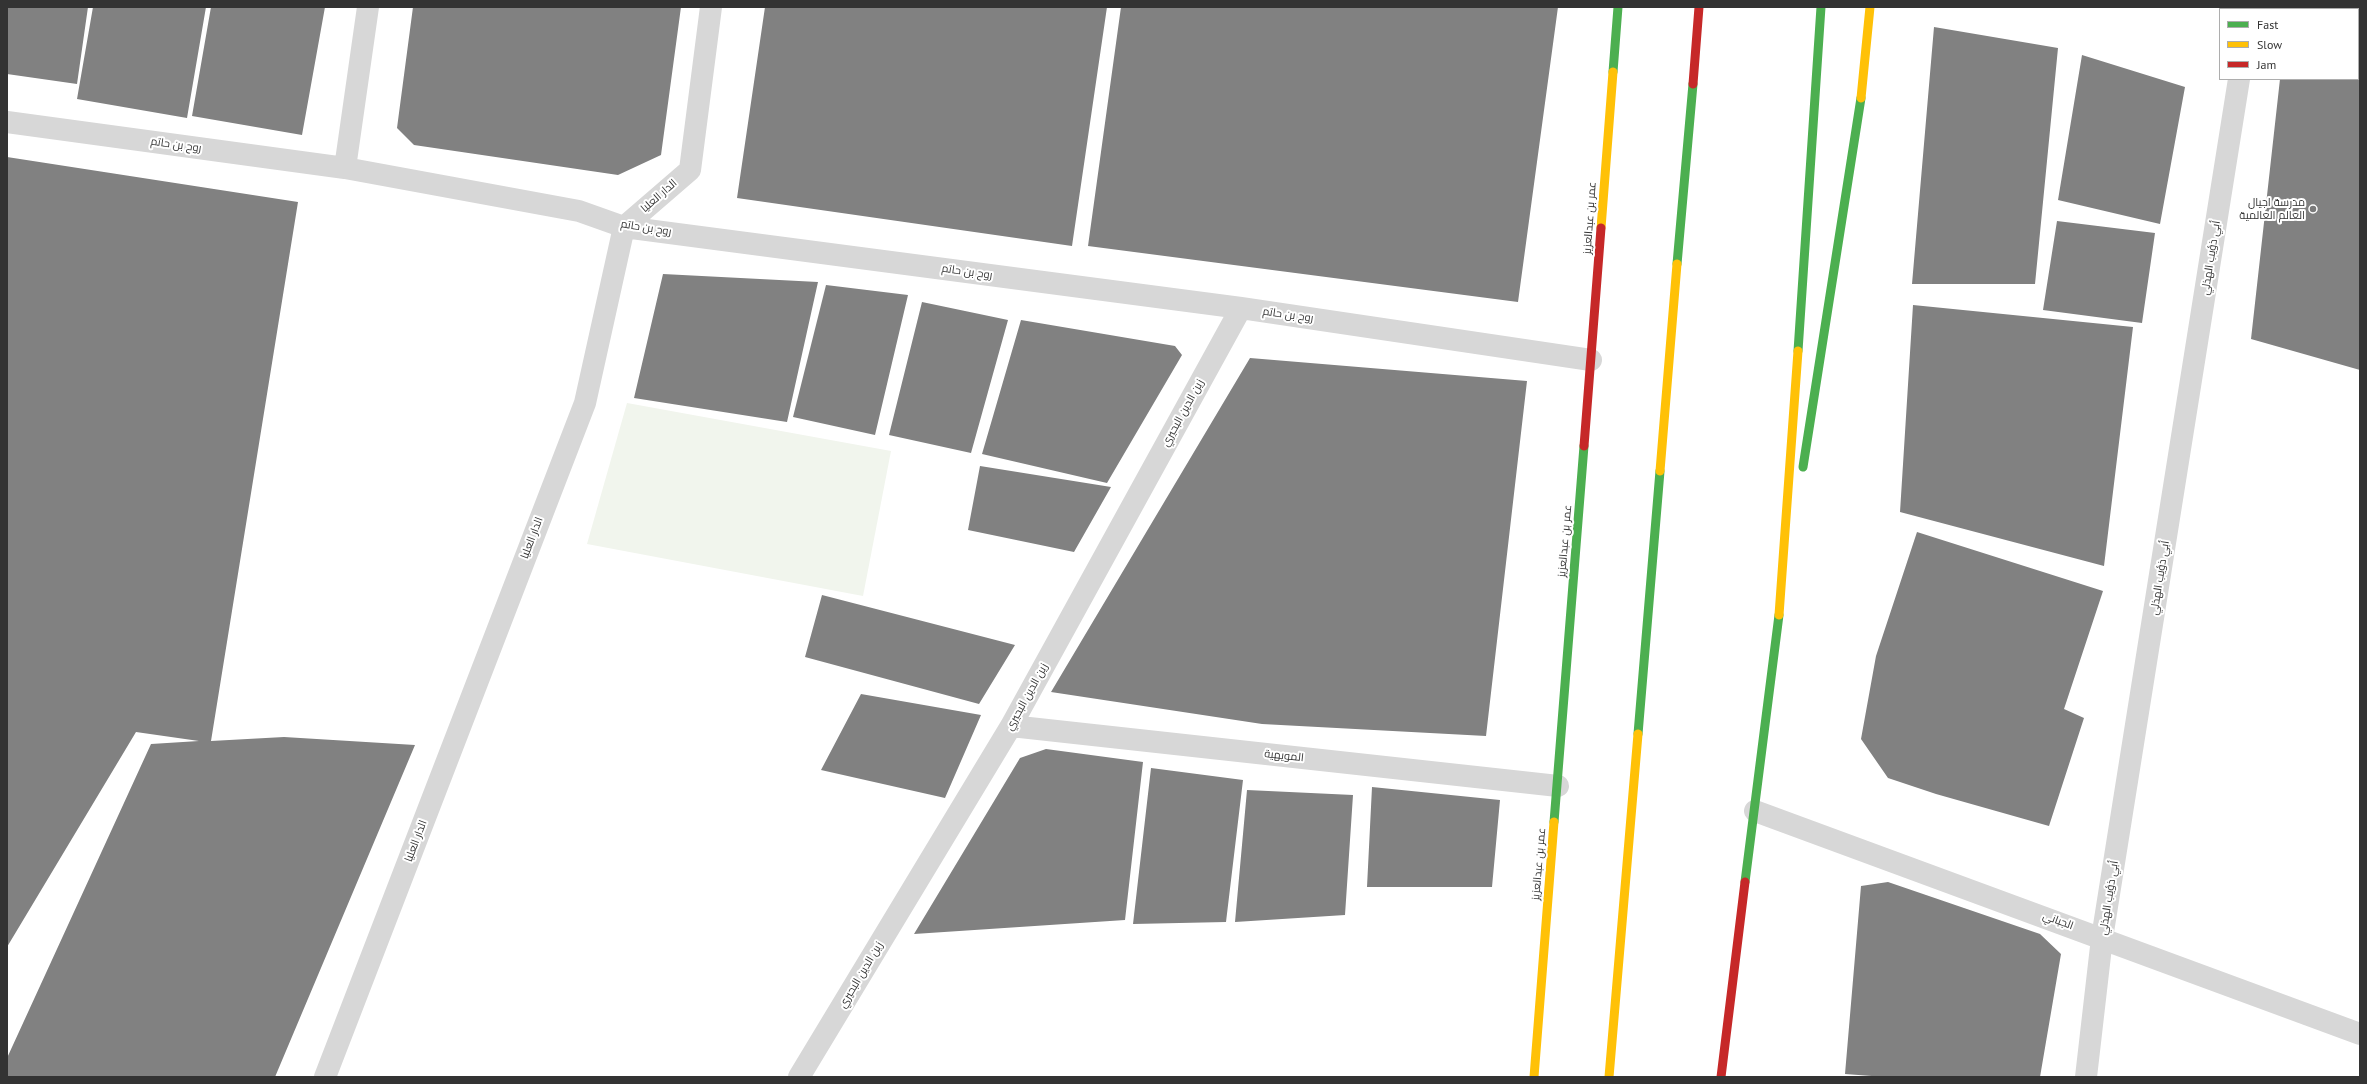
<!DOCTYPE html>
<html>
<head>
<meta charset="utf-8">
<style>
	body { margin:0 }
	#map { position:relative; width:2367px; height:1084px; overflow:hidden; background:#fff; font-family:"PT Sans",sans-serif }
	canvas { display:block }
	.frame { position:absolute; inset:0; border:8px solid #333; pointer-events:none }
	.legend { position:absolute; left:2219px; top:8px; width:140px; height:72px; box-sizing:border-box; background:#fff; border:1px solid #adadad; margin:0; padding:5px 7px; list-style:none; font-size:12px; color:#333 }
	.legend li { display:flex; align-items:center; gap:8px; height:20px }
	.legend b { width:20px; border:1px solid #adadad }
</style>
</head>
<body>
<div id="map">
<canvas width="2367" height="1084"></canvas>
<div class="frame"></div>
<ul class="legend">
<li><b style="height:5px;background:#4caf50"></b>Fast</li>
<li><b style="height:5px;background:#ffc107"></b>Slow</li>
<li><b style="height:5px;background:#c62828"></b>Jam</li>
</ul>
</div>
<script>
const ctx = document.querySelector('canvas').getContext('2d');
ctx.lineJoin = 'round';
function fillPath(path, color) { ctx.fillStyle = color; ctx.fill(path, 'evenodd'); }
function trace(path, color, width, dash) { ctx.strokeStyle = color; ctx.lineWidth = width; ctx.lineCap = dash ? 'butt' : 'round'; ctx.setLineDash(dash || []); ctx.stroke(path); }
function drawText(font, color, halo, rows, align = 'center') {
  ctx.font = font + ' "PT Sans",Cairo,sans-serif'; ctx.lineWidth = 4; ctx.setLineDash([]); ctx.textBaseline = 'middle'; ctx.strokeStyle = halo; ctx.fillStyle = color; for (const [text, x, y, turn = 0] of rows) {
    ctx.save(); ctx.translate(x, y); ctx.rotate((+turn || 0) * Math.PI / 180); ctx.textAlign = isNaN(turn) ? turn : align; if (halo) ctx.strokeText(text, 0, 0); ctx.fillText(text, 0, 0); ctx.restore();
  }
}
const green = new Path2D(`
	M627,403L891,451L863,596L587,544Z`);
const building = new Path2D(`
	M7,7H88L77,84L7,74Z
	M93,7H206L187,118L77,99Z
	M211,7H325L302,135L192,116Z
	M413,7H681L661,155L618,175L414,145L397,128Z
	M765,7H1107L1072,246L737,198Z
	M1121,7H1558L1518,302L1088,246Z
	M2288,7H2360V370L2251,339L2280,79H2358V9H2287Z
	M1934,27L2058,48L2035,284H1912Z
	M2082,55L2185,87L2160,224L2058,200Z
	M7,157L298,202L211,741L284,737L415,745L275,1077H7V1058L151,744L199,741L136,732L7,947Z
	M2057,221L2155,233L2142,323L2043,310Z
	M663,274L818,282L787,422L634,398Z
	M826,285L908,295L875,435L793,417Z
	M922,302L1008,320L971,453L889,435Z
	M1913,305L2133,327L2104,566L1900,512Z
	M1021,320L1175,346L1182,355L1107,483L982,454Z
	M1250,358L1527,381L1486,736L1262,724L1051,692Z
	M980,466L1111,487L1074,552L968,530Z
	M1917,532L2103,591L2064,709L2084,718L2049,826L1936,794L1888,778L1861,739L1876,656Z
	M822,595L1015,645L979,704L805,657Z
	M861,694L981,715L945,798L821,770Z
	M1046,749L1143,762L1125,920L914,934L1020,758Z
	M1151,768L1243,780L1226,922L1133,924Z
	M1372,787L1500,800L1492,887H1367Z
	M1247,790L1353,795L1345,915L1235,922Z
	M1888,882L2040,934L2061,954L2040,1077H1885L1845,1074L1861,886Z`);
const street = new Path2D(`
	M2250,9L2251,7
	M7,122L345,168L579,211L624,227L1241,308L1591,360
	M345,168L368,7
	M1011,726L1558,786
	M1755,811L2360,1034
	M325,1077L585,403L624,227L690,170L711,7
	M799,1077L1011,726L1241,308
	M2086,1077L2102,938L2239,79`);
const fast = new Path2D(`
	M1613,72L1618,7
	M1677,264L1693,84
	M1798,351L1821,7
	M1803,467L1861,98
	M1638,734L1660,471
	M1554,822L1584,446
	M1745,882L1779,615`);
const slow = new Path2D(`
	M1861,98L1870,7
	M1601,228L1613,72
	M1660,471L1677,264
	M1779,615L1798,351
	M1534,1077L1554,822
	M1609,1077L1638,734`);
const jam = new Path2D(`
	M1693,84L1699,7
	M1584,446L1601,228
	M1721,1077L1745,882`);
const markers = [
	[2313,209,4,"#7a7a7a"]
];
const streetNames = [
	["روح بن حاتم",176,145,8],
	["الدار العليا",659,196,-41],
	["عمر بن عبدالعزيز",1590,218,-86],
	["روح بن حاتم",646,228,9],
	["أبي ذؤيب الهذلي",2211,258,-81],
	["روح بن حاتم",967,272,8],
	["روح بن حاتم",1288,315,8],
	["زين الدين البحيري",1183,413,-61],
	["الدار العليا",532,538,-69],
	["عمر بن عبدالعزيز",1565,541,-85],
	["أبي ذؤيب الهذلي",2160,578,-81],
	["زين الدين البحيري",1027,697,-61],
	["المويهية",1284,756,6],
	["الدار العليا",416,841,-69],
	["عمر بن عبدالعزيز",1539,864,-85],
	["أبي ذؤيب الهذلي",2109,898,-81],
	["الجباني",2058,921,20],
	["زين الدين البحيري",861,975,-59]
];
const poiNames = [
	["مدرسة اجيال",2305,203],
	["العالم العالمية",2305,216]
];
fillPath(green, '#f1f5ed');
fillPath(building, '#818181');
trace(street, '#d7d7d7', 22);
trace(fast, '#4caf50', 9);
trace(slow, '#ffc107', 9);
trace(jam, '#c62828', 9);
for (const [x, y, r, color] of markers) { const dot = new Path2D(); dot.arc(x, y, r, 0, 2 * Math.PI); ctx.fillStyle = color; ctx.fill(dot); trace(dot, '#fff', 1.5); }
drawText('11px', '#333', '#fff', streetNames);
drawText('11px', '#333', '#fff', poiNames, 'right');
</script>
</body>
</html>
